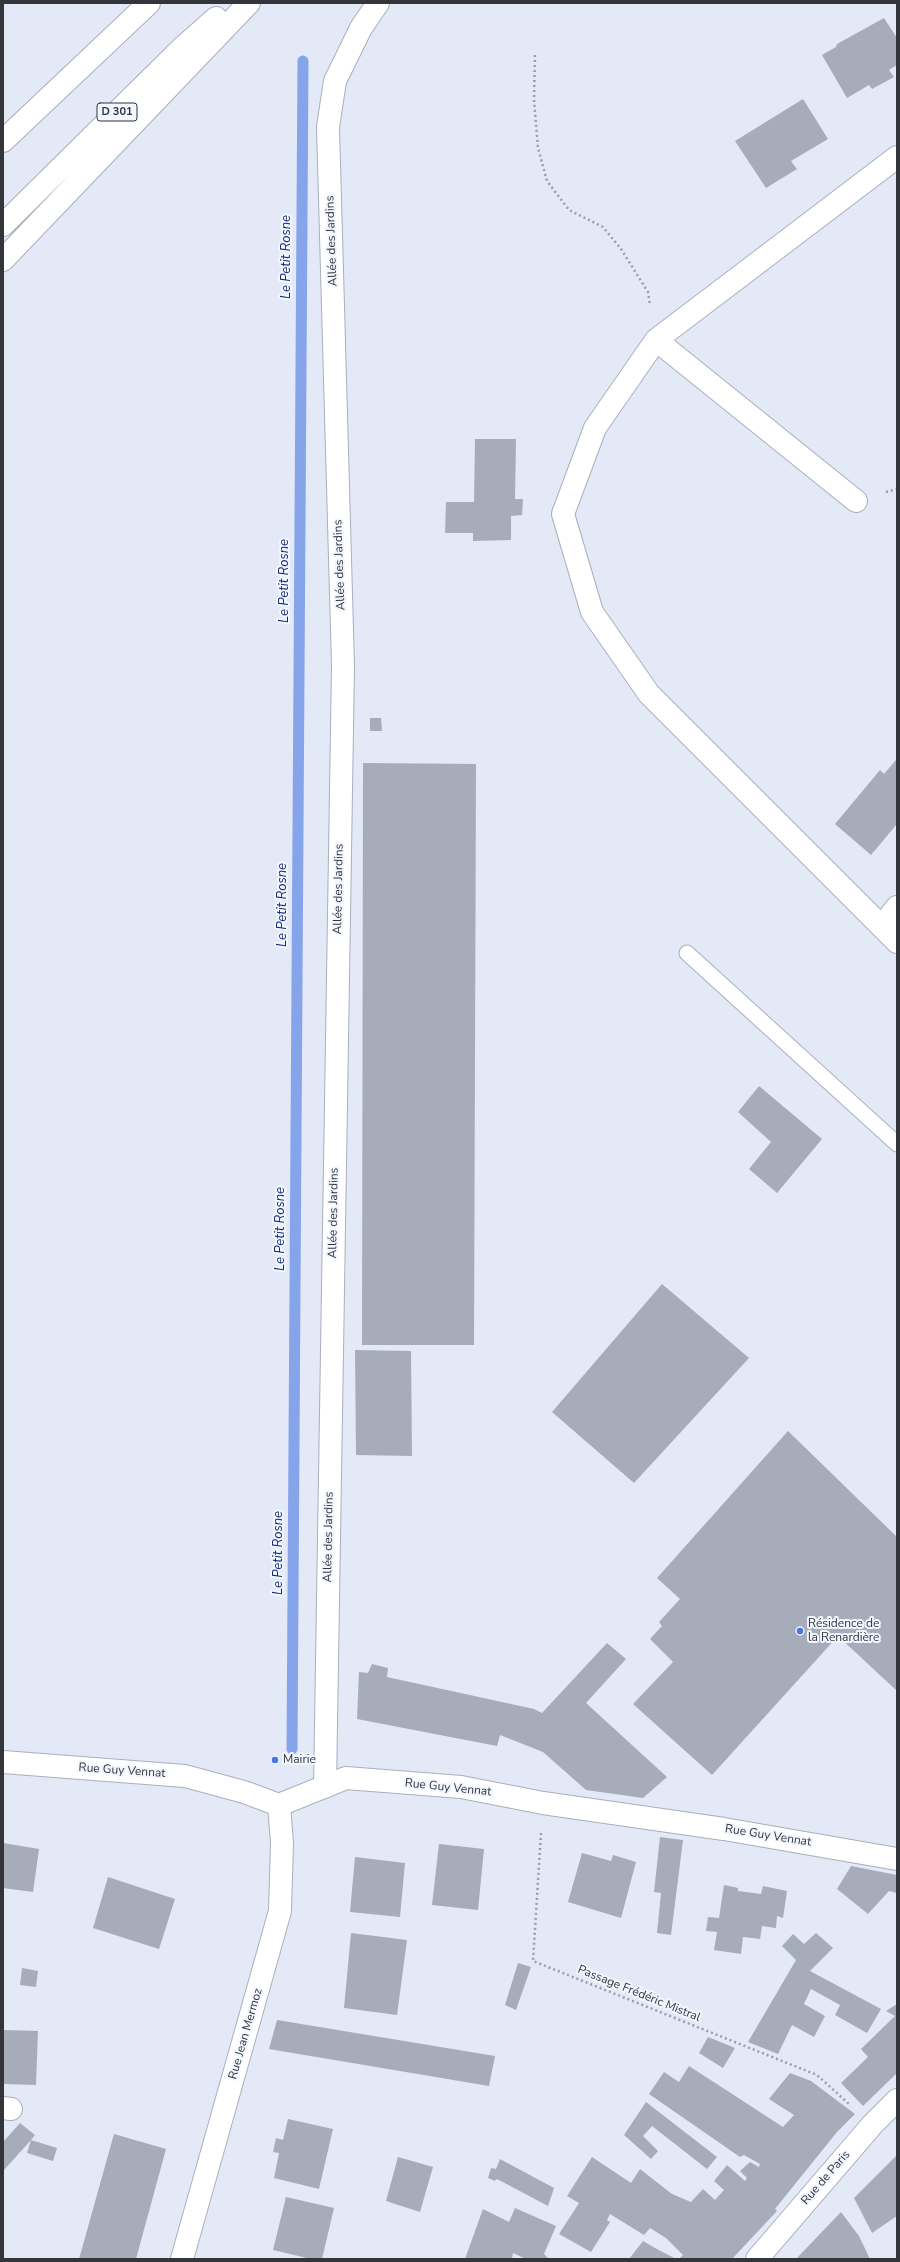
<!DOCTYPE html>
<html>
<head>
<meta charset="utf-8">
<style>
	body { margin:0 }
	#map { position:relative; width:900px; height:2262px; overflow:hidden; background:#e3e9f7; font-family:"Nunito Sans",sans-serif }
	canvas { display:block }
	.frame { position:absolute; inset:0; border:4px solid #33353b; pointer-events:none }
</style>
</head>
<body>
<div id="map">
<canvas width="900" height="2262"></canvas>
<div class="frame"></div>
</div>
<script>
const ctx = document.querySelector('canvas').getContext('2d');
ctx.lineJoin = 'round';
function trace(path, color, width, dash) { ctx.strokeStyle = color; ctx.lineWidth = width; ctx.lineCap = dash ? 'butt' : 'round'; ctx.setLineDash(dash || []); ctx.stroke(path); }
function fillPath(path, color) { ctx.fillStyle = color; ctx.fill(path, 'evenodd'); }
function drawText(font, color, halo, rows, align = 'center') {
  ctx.font = font + ' "Nunito Sans",sans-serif'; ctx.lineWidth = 4; ctx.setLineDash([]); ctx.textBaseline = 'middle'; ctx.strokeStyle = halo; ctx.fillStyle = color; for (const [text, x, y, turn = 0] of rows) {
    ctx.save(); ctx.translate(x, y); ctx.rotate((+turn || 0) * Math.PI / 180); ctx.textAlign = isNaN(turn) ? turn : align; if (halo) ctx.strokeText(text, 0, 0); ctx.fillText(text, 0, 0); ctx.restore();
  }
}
const stream = new Path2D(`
	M292,1749L303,61`);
const building = new Path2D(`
	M884,18L897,38V65L889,70L894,77L872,89L869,85L847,98L822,55L836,47L837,44Z
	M803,99L828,139L791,161L797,169L766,188L735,141Z
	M475,439H516L515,499H523L522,515L511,516V540L473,541V533H445L446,502H474Z
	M370,718H381L382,731H370Z
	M896,760L897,824L871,855L835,824L880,770L884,774Z
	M363,763L476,764L474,1345H362Z
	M759,1086L822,1139L777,1193L749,1169L771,1142L738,1112Z
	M662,1284L749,1358L634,1483L552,1412Z
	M355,1350L411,1351L412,1456L356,1455Z
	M788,1431L897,1537V1691L838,1636L712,1775L633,1704L673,1662L650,1639L662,1626L659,1622L680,1599L657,1578Z
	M607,1643L626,1659L586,1703L667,1777L643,1798L586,1790L543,1752L500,1735L497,1746L357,1719L359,1672L368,1673L372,1664L388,1668L387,1677L534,1709L542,1713Z
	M660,1837L683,1840L671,1935L657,1933L661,1893L654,1892Z
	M3,1843L39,1849L33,1892L3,1888Z
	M439,1844L484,1849L478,1910L432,1905Z
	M582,1853L611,1861L613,1855L636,1862L621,1918L568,1902Z
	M355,1857L405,1863L400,1917L350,1912Z
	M851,1866L897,1875V1893L889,1891L868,1914L837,1889Z
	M108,1877L175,1899L159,1949L93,1928Z
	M724,1885L738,1888V1891L761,1894L763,1886L787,1891L783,1918L777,1916L776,1928L762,1926L760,1939L743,1937L741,1954L714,1950L717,1932L706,1931L708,1917L719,1918Z
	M351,1933L407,1940L397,2015L344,2008Z
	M816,1933L833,1948L810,1971L881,2009L867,2033L835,2015L840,2005L811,1989L804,2004L825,2016L814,2037L792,2025L778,2054L748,2042L796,1960L782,1946L793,1934L804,1944Z
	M518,1963L531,1967L516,2010L505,2005Z
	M22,1968L38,1971L36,1987L20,1985Z
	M897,2004V2073L863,2106L841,2083L868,2057L861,2049L895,2016L886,2011Z
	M277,2020L495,2056L489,2086L269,2049Z
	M3,2030L38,2031L36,2085L3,2084Z
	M708,2037L735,2048L723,2068L699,2053Z
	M689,2066L783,2127L794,2115L769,2099L790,2073L811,2081L855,2114L837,2132L775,2209L777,2211L732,2259H679L683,2255L666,2238L650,2228L644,2235L610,2214L607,2220L610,2222L591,2252L559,2234L579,2203L567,2196L592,2157L631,2183L640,2169L672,2194L691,2202L703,2189L715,2200L724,2190L714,2181L727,2165L745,2181L747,2178L740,2171L750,2162L759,2167L760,2164L744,2155L740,2157L649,2094L664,2072L679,2082Z
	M646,2102L717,2157L707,2169L652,2126L643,2136L658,2151L651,2159L624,2135Z
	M288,2119L333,2129L319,2189L274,2178L279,2153L273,2152L276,2138L283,2140Z
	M20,2123L35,2135L31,2140L57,2148L53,2161L27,2153L31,2140L4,2170L3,2169V2142Z
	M114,2134L166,2149L136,2259H79Z
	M897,2155V2216L872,2233L854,2198Z
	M398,2157L433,2167L420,2212L386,2201Z
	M500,2159L554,2188L548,2206L497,2179L495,2181L488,2178L491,2168L496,2169Z
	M286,2197L334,2208L322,2259H311L273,2250Z
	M515,2208L556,2226L544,2254L549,2259H526L513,2253L512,2259H465L483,2209L509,2222Z
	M841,2212L859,2236L870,2259H796Z
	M643,2241L655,2248L676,2259H629Z`);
const path = new Path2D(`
	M535,55L534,100L538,148L547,181L569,210L603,227L621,249L648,292L650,305
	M886,492L897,489
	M541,1833L533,1961L817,2075L849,2104`);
const lane = new Path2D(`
	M687,953L897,1144`);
const street = new Path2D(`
	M897,157L656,340L595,428L563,514L592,612L649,694L897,942
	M656,340L856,501
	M882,926L897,907
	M325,1787L343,666L328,127L335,81L361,28L378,3
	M3,2108L11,2109`);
const secondary = new Path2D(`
	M3,1762L185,1776L244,1792L279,1805L346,1778L461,1787L543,1803L724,1829L897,1859
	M182,2259L280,1911L282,1843L279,1805
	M757,2259L872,2125L897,2100`);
const highway = new Path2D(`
	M3,141L149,3
	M3,225L181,49L216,18
	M3,260L249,3`);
const markers = [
	[800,1631,4,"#4974e7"],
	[275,1760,4,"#4974e7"]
];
const shields = [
	[117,112,40]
];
const shieldNames = [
	["D 301",117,112]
];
const streetNames = [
	["Allée des Jardins",332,241,-92],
	["Allée des Jardins",340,565,-92],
	["Allée des Jardins",339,889,-89],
	["Allée des Jardins",334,1213,-89],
	["Allée des Jardins",329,1537,-89],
	["Rue Guy Vennat",122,1771,4],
	["Rue Guy Vennat",448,1788,6],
	["Rue Guy Vennat",768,1836,9],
	["Passage Frédéric Mistral",639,1994,22],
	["Rue Jean Mermoz",246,2034,-74],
	["Rue de Paris",826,2178,-49]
];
const poiNames = [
	["Résidence de",808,1624],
	["la Renardière",808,1638],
	["Mairie",283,1760]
];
const waterNames = [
	["Le Petit Rosne",287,257,-90],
	["Le Petit Rosne",285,581,-90],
	["Le Petit Rosne",283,905,-90],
	["Le Petit Rosne",281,1229,-90],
	["Le Petit Rosne",279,1553,-90]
];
trace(stream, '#86a4ea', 11);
fillPath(building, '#a6acb9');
trace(lane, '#a9afbc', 17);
trace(street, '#a9afbc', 24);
trace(secondary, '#a9afbc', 24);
trace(highway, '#a9afbc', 24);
trace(path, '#989da7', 2.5, [2, 3]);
trace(lane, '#fff', 15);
trace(street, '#fff', 22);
trace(secondary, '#fff', 22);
trace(highway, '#fff', 22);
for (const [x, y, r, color] of markers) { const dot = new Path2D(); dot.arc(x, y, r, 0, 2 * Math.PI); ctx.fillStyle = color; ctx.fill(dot); trace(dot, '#f2f6ff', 1.5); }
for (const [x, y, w] of shields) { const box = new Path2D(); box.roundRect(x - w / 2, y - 9, w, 18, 3); ctx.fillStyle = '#f2f6ff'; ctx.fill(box); trace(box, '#33353b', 1); }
drawText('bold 11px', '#33353b', null, shieldNames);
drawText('12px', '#33353b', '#f2f6ff', streetNames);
drawText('12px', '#33353b', '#f2f6ff', poiNames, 'left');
drawText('italic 13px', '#112978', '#f2f6ff', waterNames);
</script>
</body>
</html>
